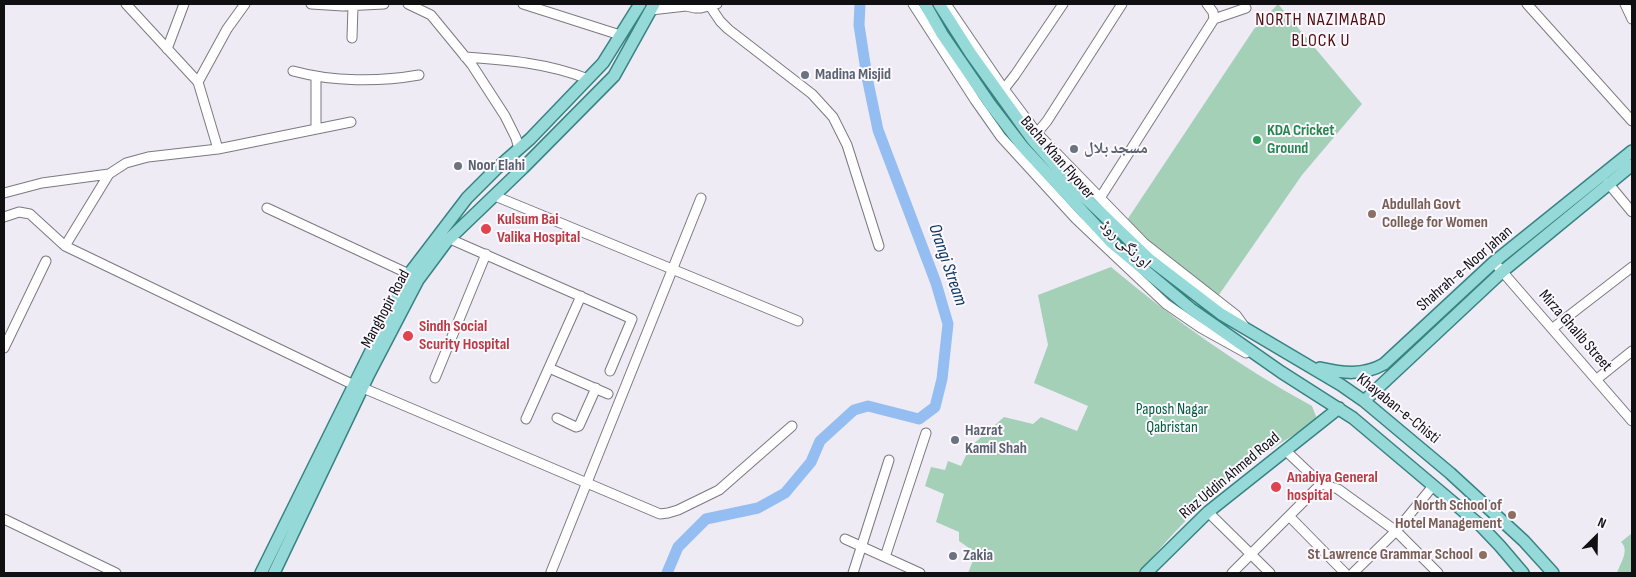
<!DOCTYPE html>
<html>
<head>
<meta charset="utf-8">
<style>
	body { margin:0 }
	#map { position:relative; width:1636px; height:577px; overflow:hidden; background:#eeebf5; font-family:"Sofia Sans Condensed",sans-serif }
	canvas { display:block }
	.frame { position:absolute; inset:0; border:5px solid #100f12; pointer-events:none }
	.north { position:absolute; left:1571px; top:512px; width:50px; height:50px; -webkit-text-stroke:4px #fbf9ff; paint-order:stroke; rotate:23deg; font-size:14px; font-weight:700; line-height:20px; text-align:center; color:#100f12 }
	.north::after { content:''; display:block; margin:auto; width:18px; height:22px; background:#100f12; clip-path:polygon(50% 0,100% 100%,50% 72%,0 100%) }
</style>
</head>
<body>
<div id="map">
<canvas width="1636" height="577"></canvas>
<div class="frame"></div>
<div class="north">N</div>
</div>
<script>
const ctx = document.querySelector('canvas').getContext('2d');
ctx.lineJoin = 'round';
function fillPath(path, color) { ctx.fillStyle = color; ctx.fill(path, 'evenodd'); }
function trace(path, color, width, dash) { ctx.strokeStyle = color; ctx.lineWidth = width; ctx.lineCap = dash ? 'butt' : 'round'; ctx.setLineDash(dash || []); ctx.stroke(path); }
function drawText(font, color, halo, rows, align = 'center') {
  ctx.font = font + ' "Sofia Sans Condensed","Noto Naskh Arabic",sans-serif'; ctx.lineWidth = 4; ctx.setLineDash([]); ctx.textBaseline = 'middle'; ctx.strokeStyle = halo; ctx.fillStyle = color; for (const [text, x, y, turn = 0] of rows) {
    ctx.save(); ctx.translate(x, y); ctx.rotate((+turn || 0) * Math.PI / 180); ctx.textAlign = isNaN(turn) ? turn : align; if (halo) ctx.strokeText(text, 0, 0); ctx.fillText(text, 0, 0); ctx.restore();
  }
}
const green = new Path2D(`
	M1278,4L1362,104L1302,175L1214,302L1125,223L1254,29Z
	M1111,267C1174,320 1240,367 1312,406L1317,419C1302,431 1284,440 1269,451C1220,485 1176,526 1140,573H968L976,553L959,541V532L936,522L944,494L925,486L931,467L945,470L948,461L961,466L970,447L1004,417L1033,424L1041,417L1077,431L1088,406L1034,383L1048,345L1038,295Z
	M1632,533V573H1617C1620,563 1630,551 1621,542Z`);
const river = new Path2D(`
	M667,573L678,547L706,519L758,508L785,493L811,462L820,441L854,410L868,406L919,419L935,407L942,379L948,324L936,283L878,130L867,77L859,25L860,4`);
const minor = new Path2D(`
	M126,4L198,82L218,149
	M311,4L343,6L384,4
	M408,4L431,15L472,65L505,116L516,138L519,149
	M523,4L620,35
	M913,4L975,100L1001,137L1076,219L1166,304L1201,328L1246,353
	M946,4L1004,89L1037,133L1144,243L1236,315L1244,326
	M1527,4L1632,121
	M1625,4L1632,19
	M710,6L720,21L728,29L812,94L833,117L847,145L879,246
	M651,10L686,6L695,8H701L717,4
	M1214,19L1246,8
	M352,38L353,6
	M167,49L184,4
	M465,57C507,60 548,63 588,79
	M293,71C333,82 379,82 419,75
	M316,77V129
	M198,82L227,29L245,4
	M1004,89L1015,75L1063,4
	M1037,133L1047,121L1122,4
	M1608,183L1632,212
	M4,193L42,183L109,174L126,163L148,157L218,149L351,122
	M495,196L798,321
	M1100,198L1214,19L1213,12L1207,4
	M267,208L409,274
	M4,217L19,212L30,214L65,246L354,385
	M450,239L632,319L610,371
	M65,246L109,174
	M1494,262L1632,421
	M1553,328L1632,267
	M4,348L46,261
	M549,368L608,394
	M435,378L486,254
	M1597,379L1632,351
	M363,388L660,514L668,513L678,510L719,490L792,426
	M557,418L576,427L579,426L596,388
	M526,419L581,296
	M1285,450L1321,484L1338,489L1396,531L1438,573
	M1208,512L1270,573
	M1289,516L1345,573
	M4,519L116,573
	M845,539L920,573
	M885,557L926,433
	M551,572L701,198
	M853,573L889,460
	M1232,573L1321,484
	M1353,573L1396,531L1433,486`);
const major = new Path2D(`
	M925,4L942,34L990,104L1023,147L1111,242L1191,309L1281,372L1353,418L1481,526L1500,546L1523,573
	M939,4L971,54L1032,139L1076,189L1149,259L1221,314L1341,385L1364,401L1450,473L1524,541L1553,573
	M1320,368C1342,373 1363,376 1384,364L1494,262L1632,151
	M1364,401L1503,271L1632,165
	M261,573L409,274L467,198L496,169L530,139L603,63L640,4
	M274,573L369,374L418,280L447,241L523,168L614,76L654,4
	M1146,573L1208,512L1339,408`);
const markers = [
	[805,75,5,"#6b7280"],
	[1257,140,5,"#2e9e5b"],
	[1074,149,5,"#6b7280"],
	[458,166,5,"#6b7280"],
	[1372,214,5,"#8d6e63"],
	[486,229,6,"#e0444e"],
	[408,336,6,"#e0444e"],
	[955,440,5,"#6b7280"],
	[1276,487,6,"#e0444e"],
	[1512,515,5,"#8d6e63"],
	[1483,555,5,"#8d6e63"],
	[953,556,5,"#6b7280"]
];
const worshipNames = [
	["Madina Misjid",815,75],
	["مسجد بلال",1084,149],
	["Noor Elahi",468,166],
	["Hazrat",965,431],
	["Kamil Shah",965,449],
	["Zakia",963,556]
];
const leisureNames = [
	["KDA Cricket",1267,131],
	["Ground",1267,149]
];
const streetNames = [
	["Bacha Khan Flyover",1057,158,49],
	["اورنگی روڈ",1125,245,43],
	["Shahrah-e-Noor Jahan",1465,269,-41],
	["Manghopir Road",386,309,-62],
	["Mirza Ghalib Street",1575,331,49],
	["Khayaban-e-Chisti",1398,409,39],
	["Riaz Uddin Ahmed Road",1230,476,-40]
];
const educationNames = [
	["Abdullah Govt",1382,205,"left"],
	["College for Women",1382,223,"left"],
	["North School of",1502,506],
	["Hotel Management",1502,524],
	["St Lawrence Grammar School",1473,555]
];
const healthNames = [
	["Kulsum Bai",497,220],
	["Valika Hospital",497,238],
	["Sindh Social",419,327],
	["Scurity Hospital",419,345],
	["Anabiya General",1287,478],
	["hospital",1287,496]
];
const parkNames = [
	["Paposh Nagar",1172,410],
	["Qabristan",1172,428]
];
const neighbourhoodNames = [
	["NORTH NAZIMABAD",1321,20],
	["BLOCK U",1321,41]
];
const waterNames = [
	["Orangi Stream",947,265,71]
];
fillPath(green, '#a4d0b7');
trace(river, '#94bdf1', 11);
trace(minor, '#7b7981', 11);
trace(major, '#388382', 14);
trace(minor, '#fff', 9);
trace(major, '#95dad8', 11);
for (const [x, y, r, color] of markers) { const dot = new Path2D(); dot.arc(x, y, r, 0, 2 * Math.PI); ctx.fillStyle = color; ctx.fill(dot); trace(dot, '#fbf9ff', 2); }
drawText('bold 16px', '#5b616d', '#fbf9ff', worshipNames, 'left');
drawText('bold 16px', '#27864d', '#fbf9ff', leisureNames, 'left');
drawText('16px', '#100f12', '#fbf9ff', streetNames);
drawText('bold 16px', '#785e54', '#fbf9ff', educationNames, 'right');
drawText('bold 16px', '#be3a42', '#fbf9ff', healthNames, 'left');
drawText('16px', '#065e3d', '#fbf9ff', parkNames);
ctx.letterSpacing = '1px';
drawText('18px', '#500b0b', '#fbf9ff', neighbourhoodNames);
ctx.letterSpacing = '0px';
drawText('italic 18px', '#0c3664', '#fbf9ff', waterNames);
</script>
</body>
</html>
